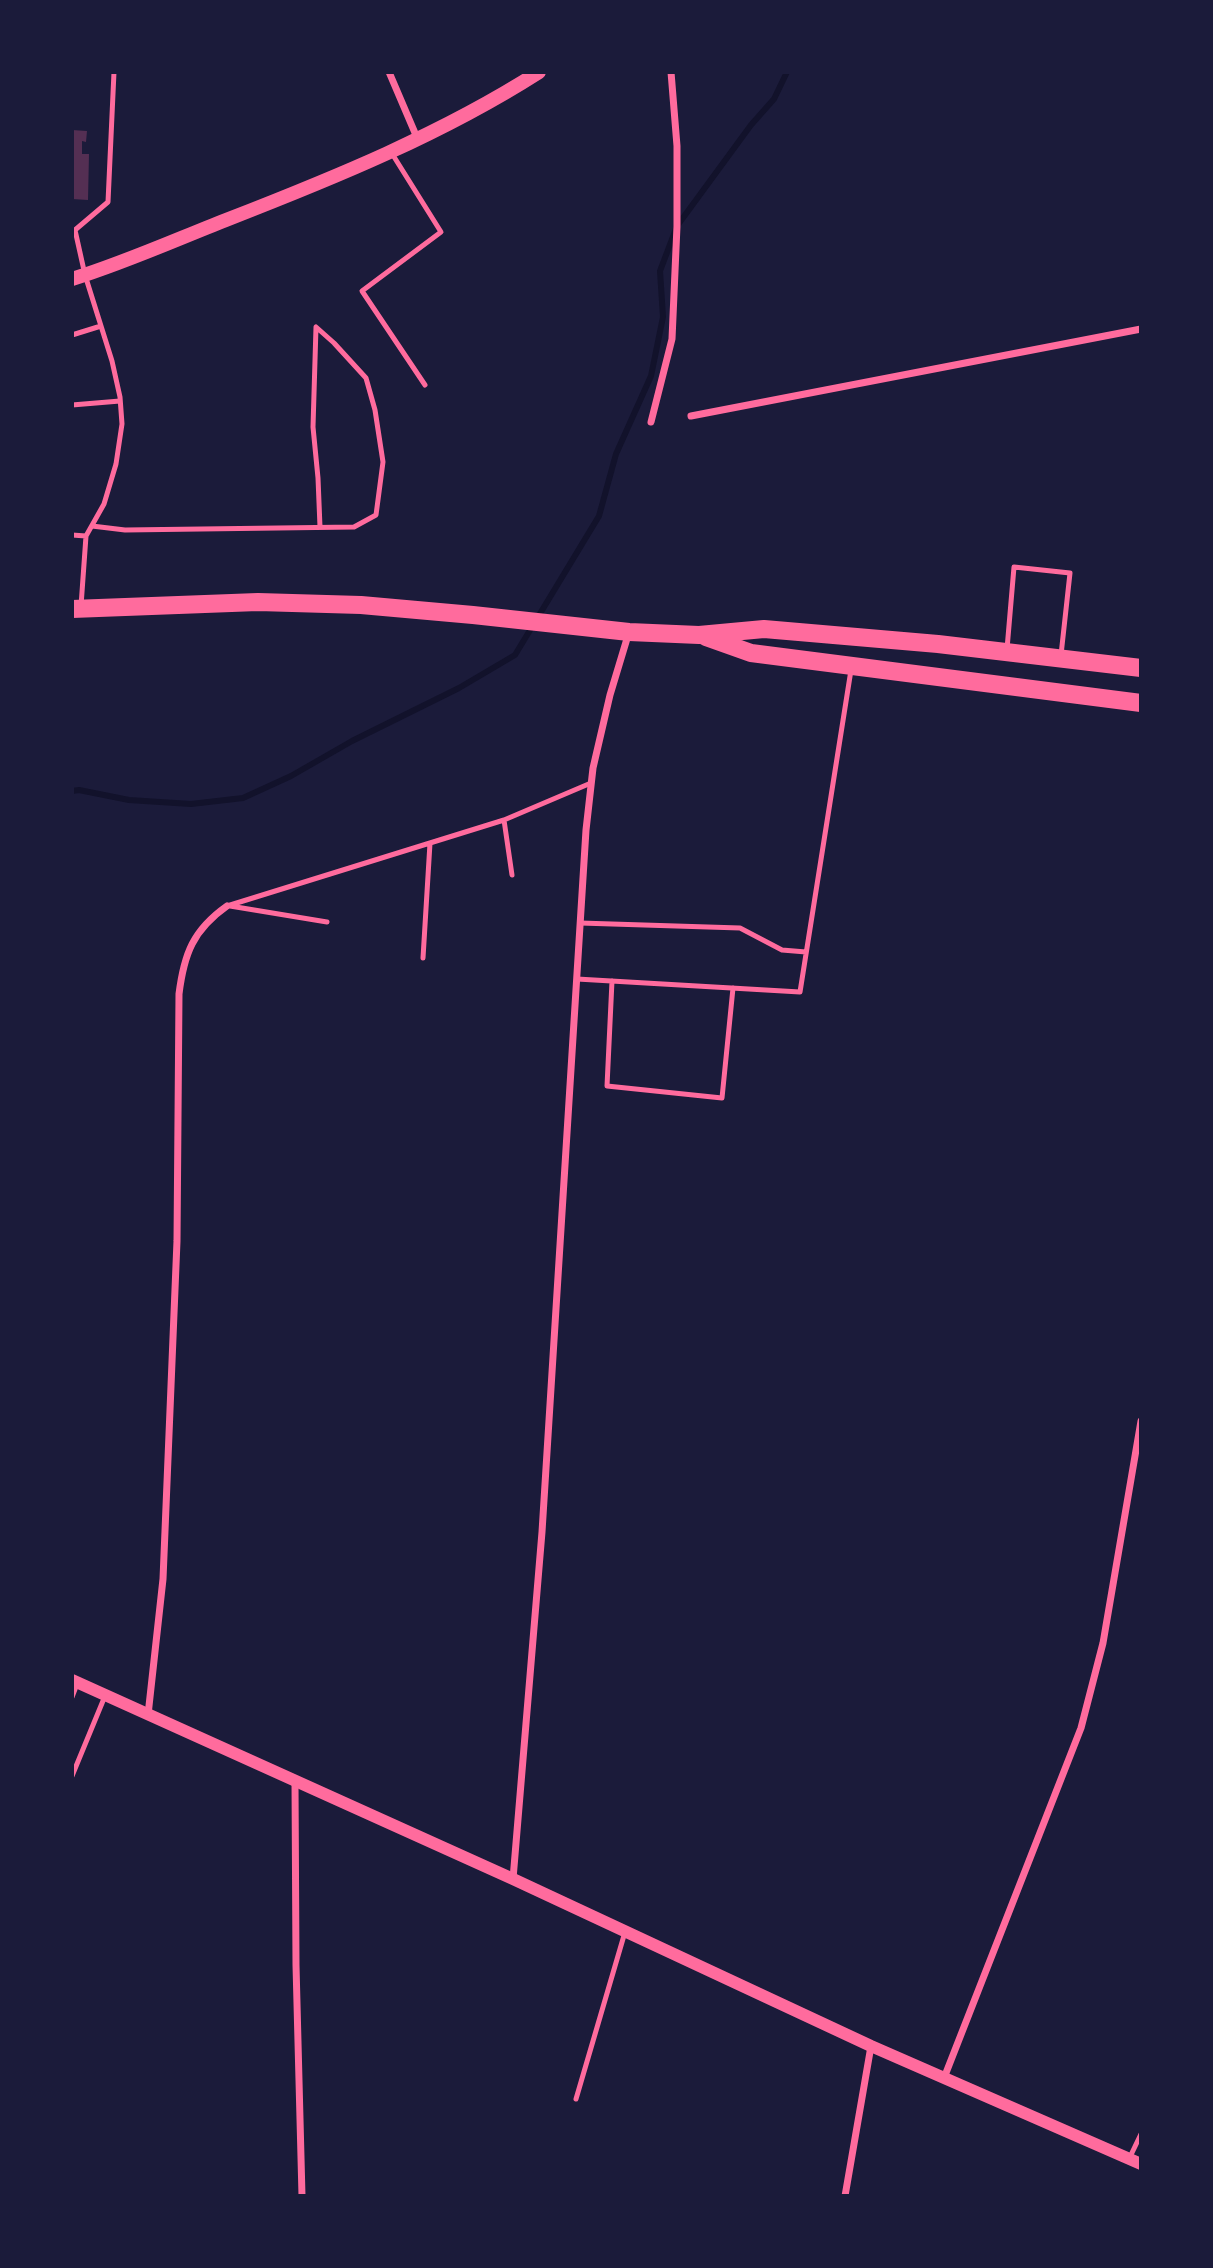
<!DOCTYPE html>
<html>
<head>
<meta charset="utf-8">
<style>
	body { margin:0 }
	#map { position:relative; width:1213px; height:2268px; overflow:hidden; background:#1b1b3a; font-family:Spectral,serif }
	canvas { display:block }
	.frame { position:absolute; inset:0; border:74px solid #1b1b3a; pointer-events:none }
</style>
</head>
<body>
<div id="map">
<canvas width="1213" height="2268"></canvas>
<div class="frame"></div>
</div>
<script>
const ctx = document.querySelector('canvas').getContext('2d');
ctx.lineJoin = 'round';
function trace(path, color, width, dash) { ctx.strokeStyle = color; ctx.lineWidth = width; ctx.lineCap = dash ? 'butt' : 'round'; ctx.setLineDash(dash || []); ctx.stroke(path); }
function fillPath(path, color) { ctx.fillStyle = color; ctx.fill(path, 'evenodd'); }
const stream = new Path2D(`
	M72,791L79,790L129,800L191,804L243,798L291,776L352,741L459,688L515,655L599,516L616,454L651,376L663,317L660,271L677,226L751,125L774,99L787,72`);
const building = new Path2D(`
	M72,130L87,131L86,142L82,141V154H89L88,200L72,199Z`);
const service = new Path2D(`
	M391,152L441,232L362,291L425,385
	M72,230H75L85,275L112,361L120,397L122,424L116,464L104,504L86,536L81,606
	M75,230L108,202L114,72
	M72,335L101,326
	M72,405L120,401
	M92,526L125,530L354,527L376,515L383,462L375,410L366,378L334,343L316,327L313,427L318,478L320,527
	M72,535L86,536
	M1007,649L1014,567L1070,573L1061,655
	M512,875L504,820L591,783
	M227,906L504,820
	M230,906L327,922
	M580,923L740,928L782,950L806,952
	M423,958L430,843
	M577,979L800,992L851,670
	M612,981L607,1086L722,1098L733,988
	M72,1697L77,1684
	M72,1776L105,1696
	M576,2099L625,1932
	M1129,2159L1141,2134`);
const minor = new Path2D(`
	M389,72L418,140
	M691,416L1141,329
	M651,422L672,339L677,226V146L671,72
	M148,1715L163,1579L177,1241L179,994C184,954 193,930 227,906
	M295,1782L296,1965L302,2196
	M513,1879L542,1532L586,830L593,768L610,695L629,632
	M944,2078L1081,1728L1103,1643L1141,1421
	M845,2196L871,2046`);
const tertiary = new Path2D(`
	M72,1680L513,1879L871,2046L1141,2164`);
const secondary = new Path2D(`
	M72,279C124,263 175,240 226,220C334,178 442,134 539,72`);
const primary = new Path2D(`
	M72,609L258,602L361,605L473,615L629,632L699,635L764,629L938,644L1141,668
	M706,637L751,653L1141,703`);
trace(stream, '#12122b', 6);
fillPath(building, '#542f53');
trace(service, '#ff6b9d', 5);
trace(minor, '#ff6b9d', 7);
trace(tertiary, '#ff6b9d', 12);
trace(secondary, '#ff6b9d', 14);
trace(primary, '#ff6b9d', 18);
</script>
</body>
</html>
